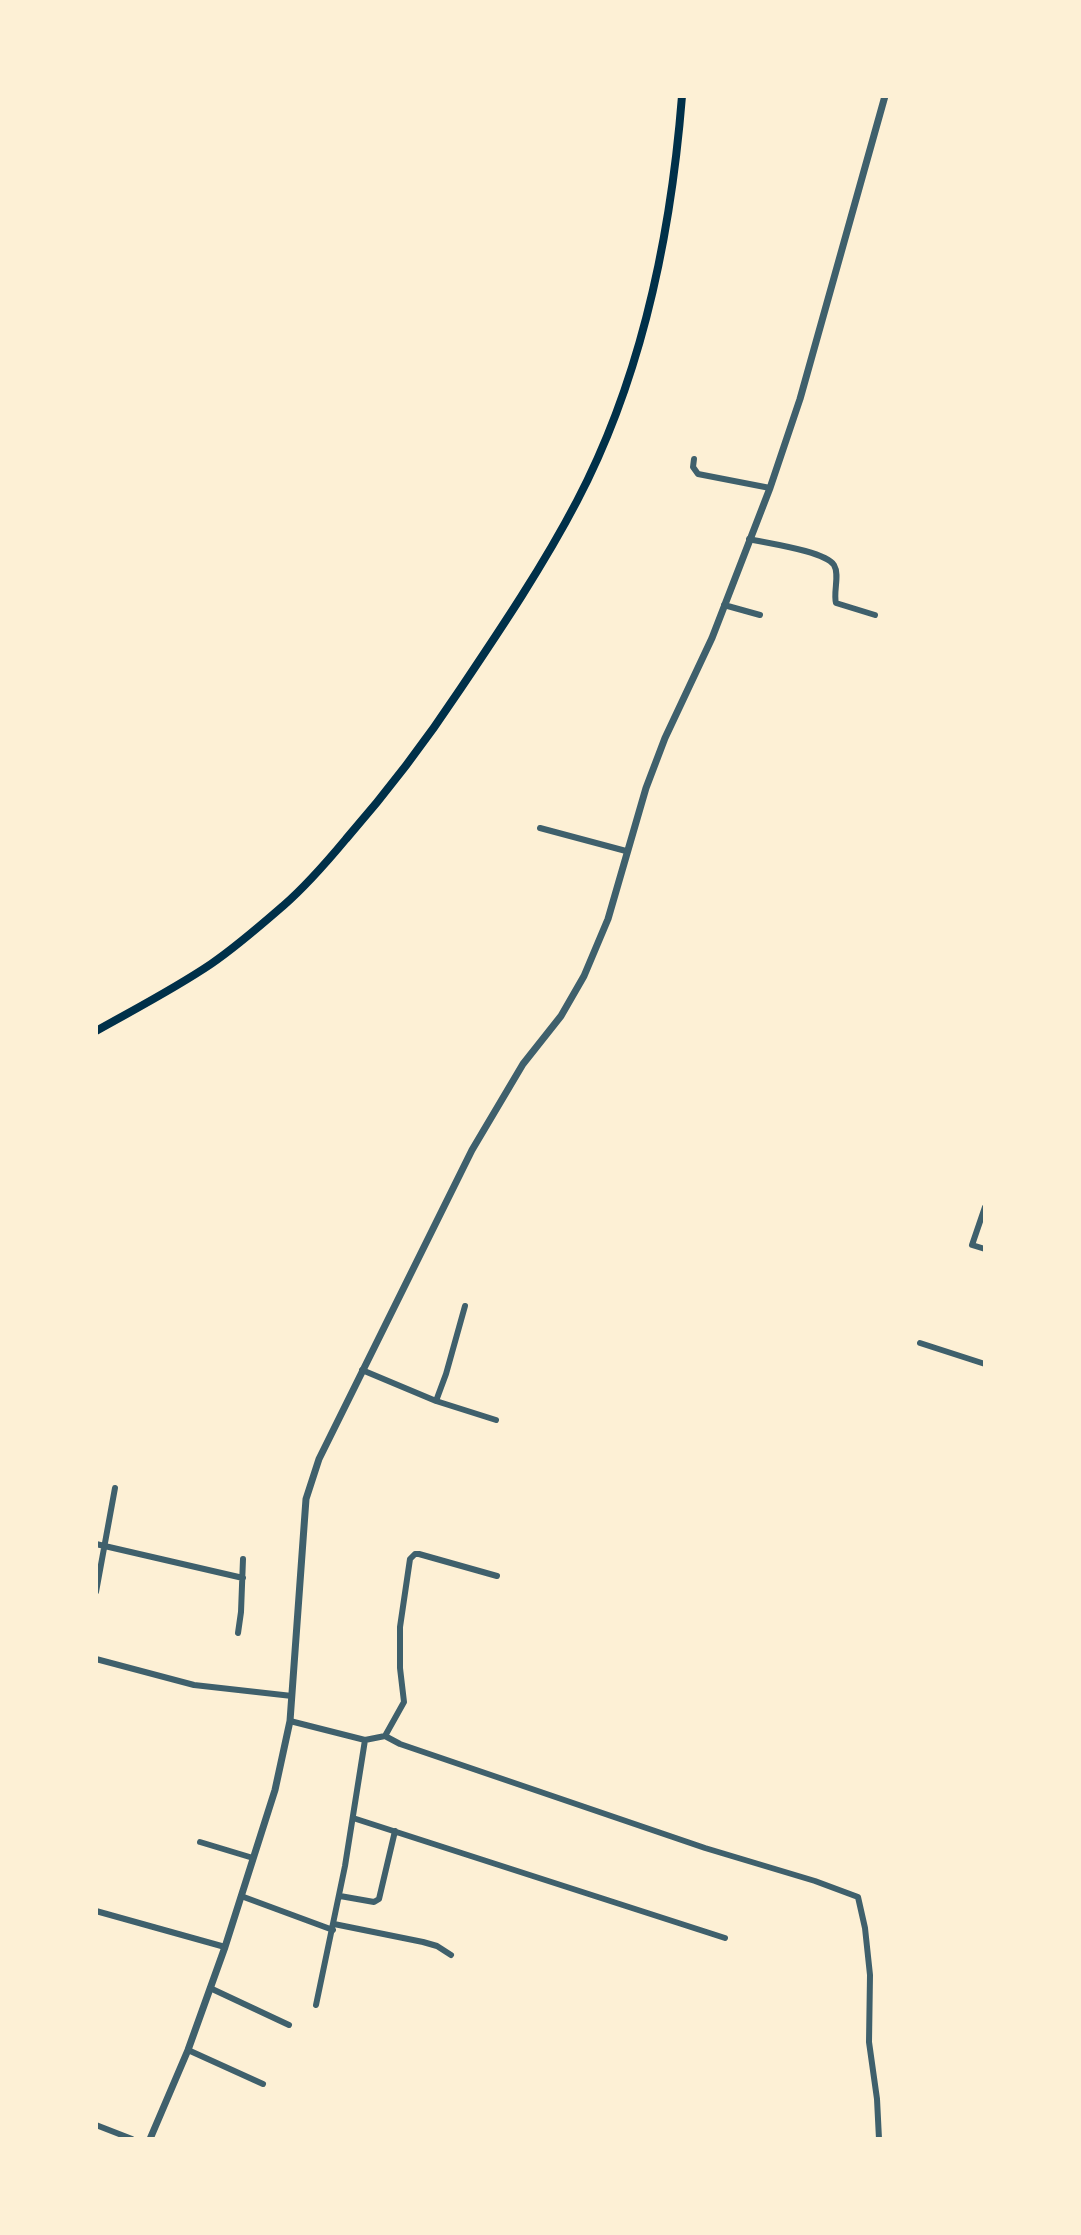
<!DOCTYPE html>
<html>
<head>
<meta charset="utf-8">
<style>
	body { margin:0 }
	#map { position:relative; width:1081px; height:2235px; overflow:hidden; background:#fdf0d5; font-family:"PT Sans Narrow",sans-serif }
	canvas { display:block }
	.frame { position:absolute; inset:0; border:98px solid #fdf0d5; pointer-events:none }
</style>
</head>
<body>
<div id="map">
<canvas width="1081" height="2235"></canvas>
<div class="frame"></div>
</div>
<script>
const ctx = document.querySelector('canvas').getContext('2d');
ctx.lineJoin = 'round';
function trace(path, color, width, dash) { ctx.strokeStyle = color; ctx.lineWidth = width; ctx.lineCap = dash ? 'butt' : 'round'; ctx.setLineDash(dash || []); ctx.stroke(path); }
const minor = new Path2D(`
	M694,459L693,467L698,474L770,488
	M749,539C766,543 825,551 834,565C840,575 833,592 836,603L875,615
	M724,605L760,615
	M540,828L626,851
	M985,1207L972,1245L985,1249
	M920,1343L985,1364
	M362,1370L436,1401L496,1420
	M436,1401L446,1374L465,1306
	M96,1544L243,1578
	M96,1592L115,1488
	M238,1633L241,1612L243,1559
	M96,1659L194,1685L292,1696
	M290,1721L365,1740L385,1736L400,1744L705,1848L815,1881L858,1897L865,1928L870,1975L869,2042L877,2099L879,2139
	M385,1736L404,1702L400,1668V1627L410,1559L415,1554H419L497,1576
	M353,1818L725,1938
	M200,1842L253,1858
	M241,1896L333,1930
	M340,1896L374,1902L379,1899L395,1831
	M96,1911L225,1947
	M334,1924L423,1942L437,1946L451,1955
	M210,1988L289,2025
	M316,2005L345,1866L365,1740
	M188,2050L263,2084
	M96,2125L132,2139`);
const tertiary = new Path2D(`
	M150,2139L188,2050L225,1947L275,1790L290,1721L306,1499L319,1459L472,1150L523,1064L561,1016L584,976L608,919L646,788L665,738L712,638L770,488L800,399L885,96`);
const secondary = new Path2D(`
	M96,1031C135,1009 174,989 211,964C236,947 260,926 283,906C306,886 326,863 346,839C388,791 426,741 461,688C502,627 543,566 577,501C642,377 671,235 682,96`);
trace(minor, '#3f606c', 6);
trace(tertiary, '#3f606c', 7);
trace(secondary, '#003049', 8);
</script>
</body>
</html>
